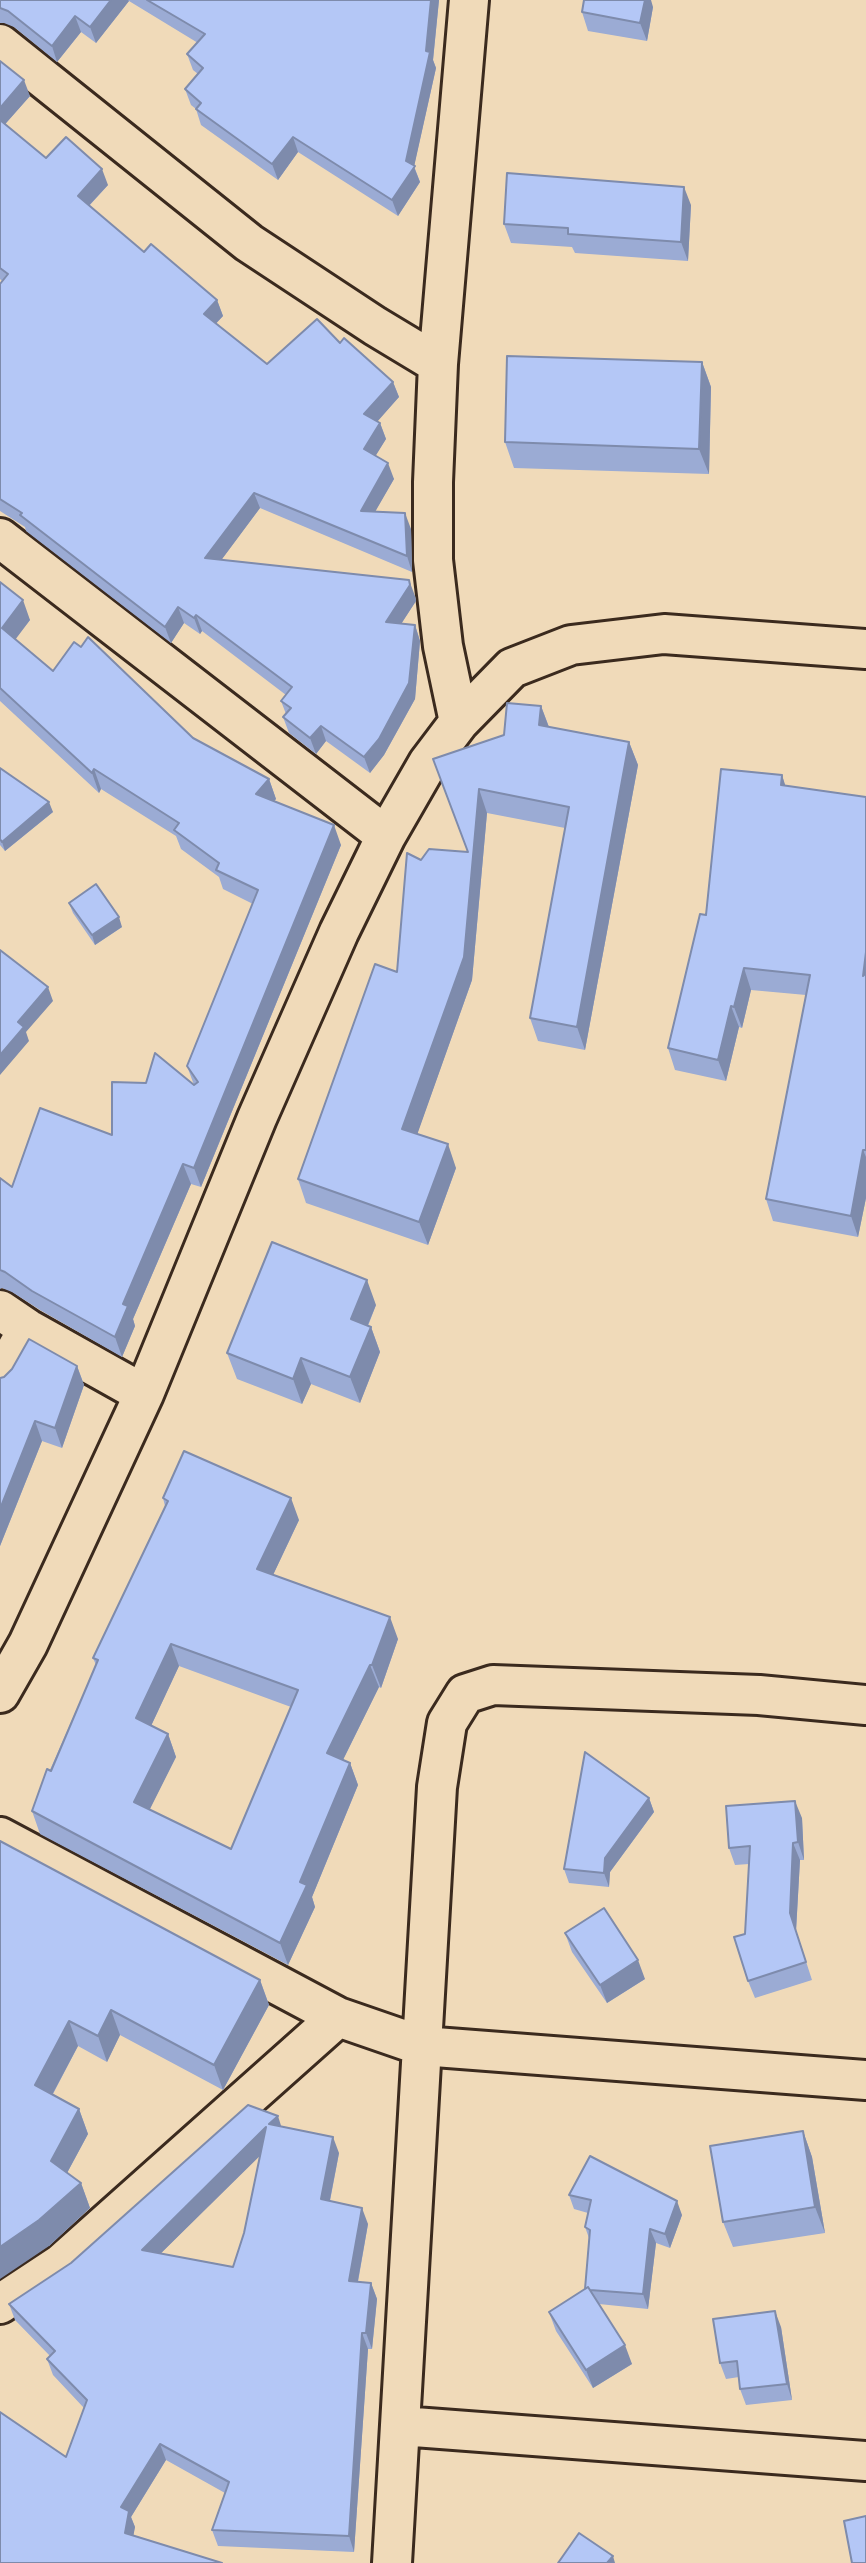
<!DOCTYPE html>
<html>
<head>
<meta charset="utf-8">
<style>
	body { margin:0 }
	canvas { display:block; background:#f0dab9 }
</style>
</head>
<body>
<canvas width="866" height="2563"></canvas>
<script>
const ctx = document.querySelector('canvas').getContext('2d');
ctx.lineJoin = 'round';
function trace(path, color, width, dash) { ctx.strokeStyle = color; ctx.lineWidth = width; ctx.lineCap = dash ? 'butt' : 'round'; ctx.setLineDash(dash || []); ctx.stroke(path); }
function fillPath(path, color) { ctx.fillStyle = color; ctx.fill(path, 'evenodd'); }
const minor = new Path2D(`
	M0,44L249,243L375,326L438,364
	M0,538L386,836
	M459,722L443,646L433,560V482L438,364L469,0
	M0,1310L28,1329L144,1394
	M0,1378L28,1329
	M0,1693L28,1644L144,1394L257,1118L339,932L386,836L428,763L459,722L512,668L571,645L664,634L866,649
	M0,1837L338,2017L422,2046L866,2080
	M0,2304L62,2263L338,2017
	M401,2426L866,2461
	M392,2563L437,1787L447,1723L465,1694L493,1685L759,1695L866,1705`);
const wall = new Path2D(`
	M0,0H439L433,60L436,68L414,166L420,182L398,216L298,152L278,180L201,125L196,109L191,105L185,89L198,74L193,70L187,54L198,43L129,1L96,43L81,32L57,62L14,27L4,23H0Z
	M653,7L647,41L588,31L582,12Z
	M0,61L30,96L5,124L46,158L108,185L89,206L144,252L217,300L223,316L216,323L267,364L340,343L393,382L399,397L377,421L380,423L386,439L375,456L394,479L375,511L411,529L412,572L260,508L221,560L415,596L416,601L401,624L415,625L420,641L415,699L384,755L370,773L326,741L316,754L289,733L283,717L286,714L281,701L286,695L202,631L200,634L184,623L171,643L26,531L25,527L0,511V284L2,281L0,279Z
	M691,205L688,261L575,253L572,247L511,243L504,224Z
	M702,362L711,387L709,474L514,468L505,442Z
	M0,582L30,620L15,639L53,671L193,738L269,779L276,799L274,801L341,845L201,1187L191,1184L133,1319L135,1326L122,1357L40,1310L12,1292L2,1288L0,1289V1178L12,1187L112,1135L194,1085L187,1066L253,904L223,889L219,877L181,849L176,836L101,789L99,793L0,701Z
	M541,706L549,727L629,742L638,765L585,1050L538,1041L530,1018L565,828L487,813L472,980L417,1134L456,1168L428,1245L306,1203L298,1179L397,972L421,860L468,852L433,759L504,735Z
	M0,768L53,812L5,851L0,845Z
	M782,775L785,786L866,797V1198L858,1237L773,1221L766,1199L806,995L751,990L742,1028L739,1027L726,1081L675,1070L668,1048L706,915Z
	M69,903L122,927L95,945L73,913Z
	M376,1305L368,1326L371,1327L380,1352L360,1403L311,1384L302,1404L237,1379L227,1353Z
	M77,1366L84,1385L62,1448L42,1441L0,1546V1378Z
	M163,1498L299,1520L273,1575L398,1639L381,1688L379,1687L343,1760L350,1763L358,1785L312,1897L315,1907L288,1965L40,1834L32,1811L96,1665L93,1658L165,1506ZM179,1666L291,1707L231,1849L149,1810L176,1757L168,1734L151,1726Z
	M649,1798L654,1812L610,1872L609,1887L569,1883L564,1869Z
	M802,1818L804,1860H800L796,1931L812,1980L755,1998L748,1981L745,1934L749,1864L735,1865L729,1848Z
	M0,1841L260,1980L269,2005L223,2090L120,2035L107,2062L78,2046L53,2094L79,2109L88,2134L67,2173L81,2183L90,2208L49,2246Z
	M565,1933L645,1979L607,2003L572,1952Z
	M281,2127L339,2153L330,2201L368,2224L358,2282L371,2283L377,2299L372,2349H368L354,2552L218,2546L212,2530L225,2493L166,2460L131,2517L135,2527L133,2535L0,2563L66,2457L84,2408L53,2375L47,2359L50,2356L15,2320L9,2304ZM260,2155L244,2233L233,2267L160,2254Z
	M803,2131L812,2157L825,2233L733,2247L723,2222Z
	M569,2195L682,2215L670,2248L656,2243L648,2309L599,2304L632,2364L593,2388L556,2331L549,2312L585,2289L589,2238L585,2227L588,2213L574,2209Z
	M781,2327L792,2400L746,2405L740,2389L739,2377L726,2379L720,2363Z`);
const shadedWall = new Path2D(`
	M111,0H128L129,1L96,43L90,27Z
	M431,0H439L433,60L436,68L414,167L420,182L398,216L392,200L406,161L426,51Z
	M645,0H651L653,7L647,41L640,23Z
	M75,16L81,32L57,62L52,46Z
	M24,80L30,96L0,130V108Z
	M293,137L298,152L278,180L272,164Z
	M102,169L108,185L83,212L78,196Z
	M684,187L691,205L688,261L681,242Z
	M217,300L223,316L210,330L204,314Z
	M702,362L711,387L709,474L699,449Z
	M393,382L399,397L370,430L364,414Z
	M380,423L386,439L370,465L364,449Z
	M388,463L394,479L367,526L361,511Z
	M254,493L260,508L211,574L205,558Z
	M405,513L411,529L412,572L407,556Z
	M409,580L415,596L416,601L392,638L386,622Z
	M23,600L30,620L9,648L2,628Z
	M178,607L184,623L171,643L165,627Z
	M196,615L202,631L200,634L194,618Z
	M415,625L420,641L415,699L384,755L370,773L364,757Z
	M541,706L550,730L539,725Z
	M321,726L326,741L316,754L310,738Z
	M629,742L638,765L585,1050L577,1027Z
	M94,769L101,789L99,793L92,773Z
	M782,775L789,797L781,785Z
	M269,779L276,799L263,813L256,794Z
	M479,789L487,813L472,980L411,1152L402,1129L464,957Z
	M49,802L53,812L5,851L2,842Z
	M334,825L341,845L201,1187L194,1168Z
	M119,917L122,927L95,945L92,935Z
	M866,952V985L863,976Z
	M744,968L751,990L742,1028L734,1007Z
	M48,987L53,1001L26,1032L29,1041L0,1075V1055L18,1022Z
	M731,1006L739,1027L726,1081L718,1060Z
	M448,1144L456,1168L428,1245L419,1222Z
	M863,1150L866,1157V1198L858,1237L851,1216Z
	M183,1164L191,1184L133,1319L135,1326L122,1357L115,1337L123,1304Z
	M367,1280L376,1305L360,1344L351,1319Z
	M371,1327L380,1352L360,1403L350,1377Z
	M301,1358L311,1384L302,1404L293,1379Z
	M77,1366L84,1385L62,1448L55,1428Z
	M35,1421L42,1441L0,1546V1509Z
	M291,1498L299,1520L265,1592L257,1569Z
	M390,1617L398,1639L381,1688L372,1665Z
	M171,1644L179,1666L144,1741L136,1718Z
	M370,1665L379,1687L335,1776L327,1753Z
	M168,1734L176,1757L142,1825L134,1802Z
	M350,1763L358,1785L312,1897L315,1907L288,1965L280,1943L300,1882Z
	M649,1798L654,1812L610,1872L609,1887L604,1873L605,1858Z
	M795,1801L802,1818L804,1860L798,1842Z
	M793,1843L800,1860L796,1931L812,1980L790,1913Z
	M638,1960L645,1979L607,2003L600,1985Z
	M260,1980L269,2005L223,2090L214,2065Z
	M111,2010L120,2035L107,2062L98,2036Z
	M69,2021L78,2046L44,2110L35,2085Z
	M79,2109L88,2134L60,2186L51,2161Z
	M278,2116L283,2132L269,2124Z
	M266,2127L272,2144L148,2266L142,2250Z
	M803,2131L812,2157L825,2233L815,2207Z
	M333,2137L339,2153L327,2215L321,2199Z
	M81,2183L90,2208L49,2246L0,2279V2247Z
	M677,2201L682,2215L670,2248L665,2234Z
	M362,2208L368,2224L355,2297L349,2281Z
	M650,2229L656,2243L648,2309L643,2294Z
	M371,2283L377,2299L372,2349L366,2333Z
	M775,2311L781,2327L792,2400L787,2384Z
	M362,2333L368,2349L354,2552L349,2536Z
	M625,2345L632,2364L593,2388L586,2370Z
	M160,2444L166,2460L131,2517L135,2527L131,2549L125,2533L121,2507Z
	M613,2556L615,2563H607Z`);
const building = new Path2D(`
	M0,0H111L90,27L75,16L52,46L8,11L0,8Z
	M147,0H431L426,51L430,52L406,161L415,166L392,200L293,137L272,164L196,109L201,103L185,89L203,68L187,54L205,34Z
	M584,0H645L640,23L582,12Z
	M0,61L24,80L0,108Z
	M0,120L46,158L66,137L102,169L78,196L144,252L151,244L217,300L204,314L267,364L317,319L340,343L344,338L393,382L364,414L380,423L364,449L388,463L361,511L405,513L407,556L254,493L205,558L409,580L410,585L386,622L415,625L409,683L379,739L364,757L321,726L310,738L283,717L291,708L281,701L292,687L196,615L194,618L178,607L165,627L20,515L22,513L0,499V284L8,274L0,268Z
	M507,173L684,187L681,242L568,234V228L504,224Z
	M507,356L702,362L699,449L505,442Z
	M0,582L23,600L2,628L53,671L74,642L81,647L88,637L193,738L269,779L256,794L334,825L194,1168L183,1164L123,1304L128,1306L115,1337L32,1291L5,1272L0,1270V1178L12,1187L40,1108L112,1135V1082L146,1083L155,1053L194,1085L198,1082L187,1066L258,890L216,870L219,863L174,830L179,823L94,769L92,773L0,688Z
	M507,703L541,706L539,725L629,742L577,1027L530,1018L569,807L479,789L464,957L402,1129L448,1144L419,1222L298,1179L375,964L397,972L407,853L421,860L429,849L468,852L433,759L504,735Z
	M0,768L49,802L2,842L0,839Z
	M721,769L782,775L781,785L866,797V952L863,976L866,973V1150H863L851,1216L766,1199L810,975L744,968L734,1007L731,1006L718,1060L668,1048L700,914L706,915Z
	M96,884L119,917L92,935L69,903Z
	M0,950L48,987L18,1022L24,1027L0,1055Z
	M272,1242L367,1280L351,1319L371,1327L350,1377L301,1358L293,1379L227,1353Z
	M29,1339L77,1366L55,1428L35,1421L0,1509V1378L4,1377L12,1369Z
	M184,1451L291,1498L257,1569L390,1617L372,1665H370L327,1753L350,1763L300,1882L307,1885L280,1943L32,1811L47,1769L51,1771L98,1660L93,1658L168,1501L163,1498ZM171,1644L298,1690L231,1849L134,1802L168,1734L136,1718Z
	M585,1752L649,1798L605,1858L604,1873L564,1869Z
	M795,1801L798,1842L793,1843L790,1913L806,1962L748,1981L734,1937L745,1934L750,1846L729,1848L726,1806Z
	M0,1841L260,1980L214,2065L111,2010L98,2036L69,2021L35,2085L79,2109L51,2161L81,2183L39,2220L0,2247Z
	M604,1908L638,1960L600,1985L565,1933Z
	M248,2105L278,2116L269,2124L333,2137L321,2199L362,2208L349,2281L371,2283L366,2333H362L349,2536L212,2530L229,2482L160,2444L121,2507L129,2511L125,2533L222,2563H0V2412L66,2457L87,2400L47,2359L55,2351L9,2304L71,2263ZM266,2127L244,2233L233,2267L142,2250Z
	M803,2131L815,2207L723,2222L710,2146Z
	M590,2156L677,2201L665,2234L650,2229L643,2294L590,2290L588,2287L585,2289L590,2230L585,2227L591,2200L569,2195Z
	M588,2287L625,2345L586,2370L549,2312Z
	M775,2311L787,2384L740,2389L737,2361L720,2363L713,2319Z
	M866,2516V2563H852L844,2521Z
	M579,2533L613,2556L607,2563H558Z`);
trace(minor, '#3b2a1e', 44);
trace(minor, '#f0dab9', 38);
fillPath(wall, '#9babd4');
fillPath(shadedWall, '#7e8bac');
fillPath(building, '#b4c7f6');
trace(building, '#7e8bac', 2);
</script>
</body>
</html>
